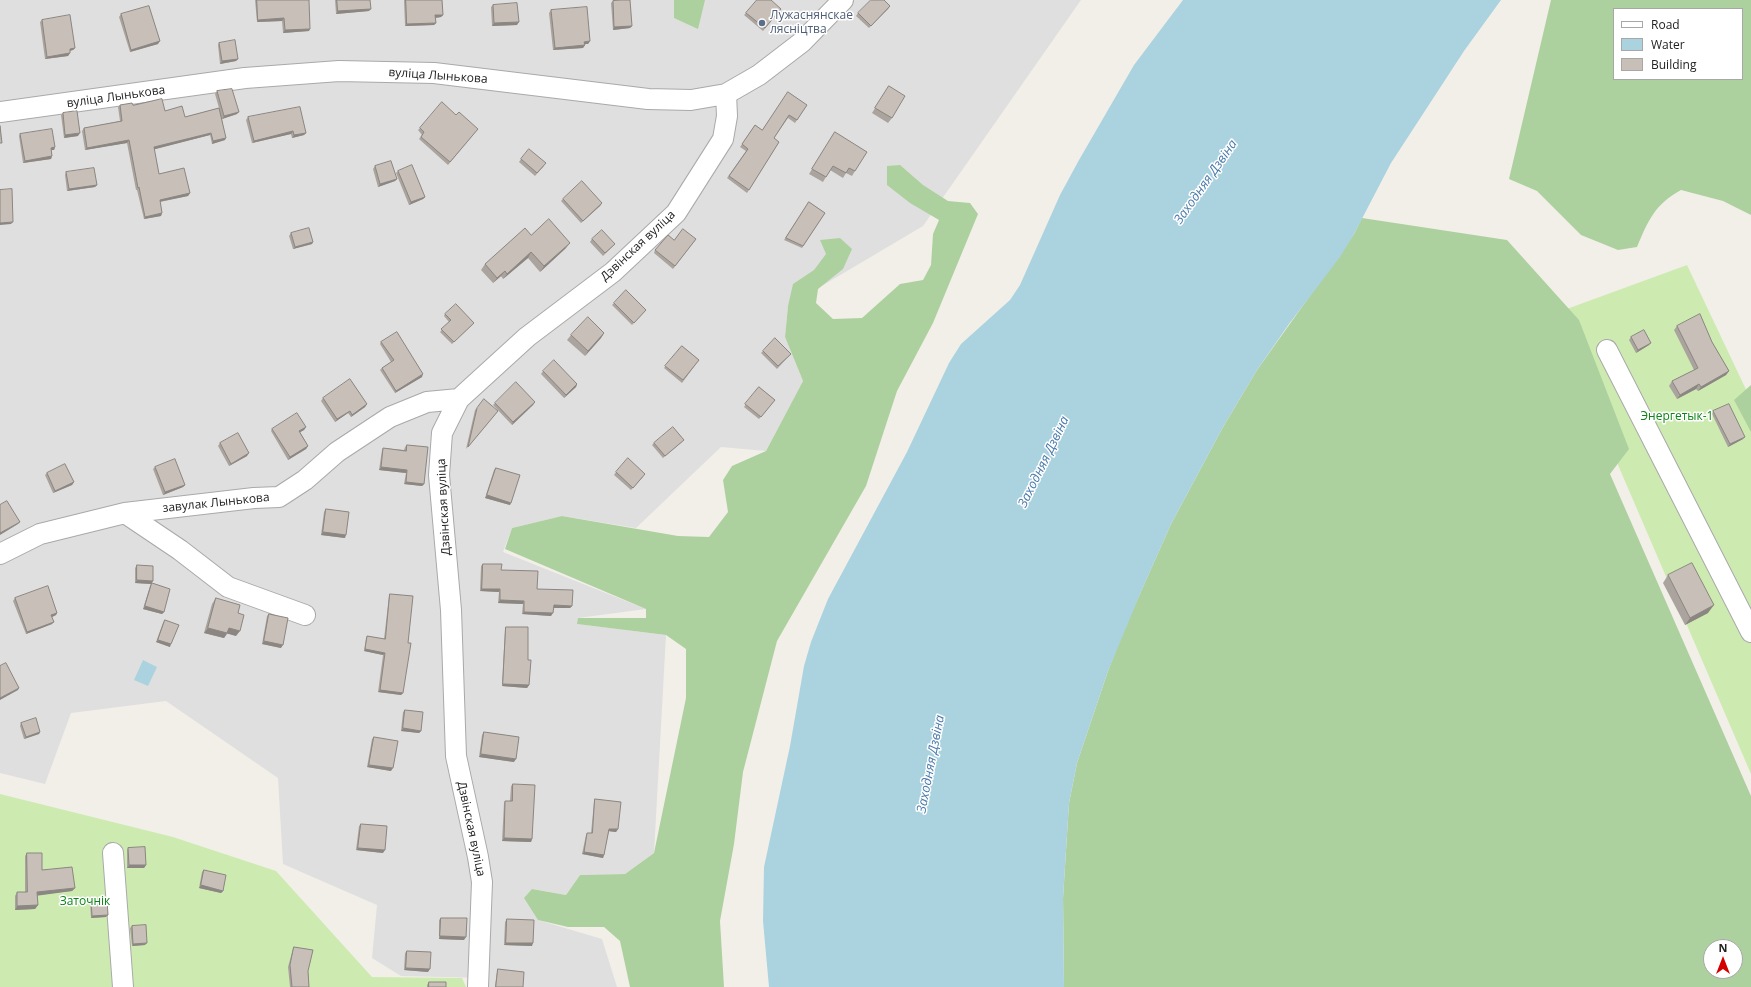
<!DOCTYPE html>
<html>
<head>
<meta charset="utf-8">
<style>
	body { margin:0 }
	#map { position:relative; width:1751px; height:987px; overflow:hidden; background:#f2efe9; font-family:"Open Sans",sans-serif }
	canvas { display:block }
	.legend { position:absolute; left:1613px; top:8px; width:130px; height:72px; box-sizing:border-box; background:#fff; border:1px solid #a7a7a7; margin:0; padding:5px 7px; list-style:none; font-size:12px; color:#222 }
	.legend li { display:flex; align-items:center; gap:8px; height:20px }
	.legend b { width:20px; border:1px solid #a7a7a7 }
	.north { position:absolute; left:1703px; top:939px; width:40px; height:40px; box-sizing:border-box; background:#fff; border:1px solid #a7a7a7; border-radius:50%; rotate:0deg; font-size:11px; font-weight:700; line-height:16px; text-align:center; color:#222 }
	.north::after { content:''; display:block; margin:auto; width:14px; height:18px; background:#d40000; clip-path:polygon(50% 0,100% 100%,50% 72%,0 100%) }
</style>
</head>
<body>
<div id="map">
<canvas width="1751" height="987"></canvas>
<ul class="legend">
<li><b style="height:5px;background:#fff"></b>Road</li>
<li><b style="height:11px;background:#aad3df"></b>Water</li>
<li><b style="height:11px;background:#c7bfb8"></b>Building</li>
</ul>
<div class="north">N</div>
</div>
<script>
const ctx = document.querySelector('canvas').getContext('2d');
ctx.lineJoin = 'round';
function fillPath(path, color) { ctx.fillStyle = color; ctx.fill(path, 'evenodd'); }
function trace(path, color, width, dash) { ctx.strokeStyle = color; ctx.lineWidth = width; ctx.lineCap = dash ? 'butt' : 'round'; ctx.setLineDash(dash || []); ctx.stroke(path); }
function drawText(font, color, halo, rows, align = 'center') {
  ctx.font = font + ' "Open Sans",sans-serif'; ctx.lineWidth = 3; ctx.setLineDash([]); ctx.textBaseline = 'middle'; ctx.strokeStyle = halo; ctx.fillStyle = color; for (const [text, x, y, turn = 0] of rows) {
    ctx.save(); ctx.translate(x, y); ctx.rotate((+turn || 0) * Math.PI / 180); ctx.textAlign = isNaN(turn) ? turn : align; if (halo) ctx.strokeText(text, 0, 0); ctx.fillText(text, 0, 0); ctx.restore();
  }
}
const residential = new Path2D(`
	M0,0H1081L923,226L788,306L785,337L803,381L766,451L721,447L636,528L562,516L512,528L503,552L646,609L578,618V624L666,635L654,853L625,874L580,875L566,895L532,889L538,920L602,939L617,987H483L484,978L401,976L372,958L377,905L283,864L278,778L166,701L71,713L45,784L0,773Z`);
const grass = new Path2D(`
	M1687,265L1751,400V774L1553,314Z
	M0,794L173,837L276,871L372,977L462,978L466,987H0Z`);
const forest = new Path2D(`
	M674,0H705L698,29L674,18Z
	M1551,0H1751V215L1723,201L1681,190C1655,204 1648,221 1637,247L1618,250L1581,235L1537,191L1509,179ZM1614,9H1742V79H1614Z
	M900,165L923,185L948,201L970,203L978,214L933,323L897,391L866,486L777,641L743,772L734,844L720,921L724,987H630L620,941L604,927H568L538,920L524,898L532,889L566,895L580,875L625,874L654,853L686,698V649L666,635L577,624L578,618H646V609L505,549L512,528L562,516L678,536L709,537L728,512L723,480L732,466L766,451L803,381L785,337L788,306L793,284L814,270L826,254L820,240L840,238L852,249L843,269L818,289L816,303L833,319L862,318L900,284L923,280L931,265L933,234L939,220L910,203L887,185V166Z
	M1362,218L1507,240L1579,320L1629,449L1610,474L1751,796V987H1064L1063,898L1069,803L1077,763L1108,671L1123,632L1171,524L1223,427L1257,370L1354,234ZM1711,947H1735V971H1711Z
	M1751,385V432L1734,400Z`);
const water = new Path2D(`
	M1183,0H1501L1464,51L1391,163L1354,234L1340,257L1289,324L1257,370L1223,427L1171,524L1140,594L1108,671L1077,763L1069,803L1063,898L1064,987H769L763,921L764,867L790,746L804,666L811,642L828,599L907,452L949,363L961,344L1010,300L1020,285L1060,195L1079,160L1134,65Z
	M143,660L157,667L148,686L134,680Z`);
const minor = new Path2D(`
	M0,112L245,78L339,71L434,73L648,99L691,100L726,94L759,75L802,42L843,0
	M1607,350L1751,632
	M125,513L180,550L228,587L305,615
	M0,554L40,534L125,513L254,498L279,497L305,480L337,452L390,417L427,402L459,399
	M113,853L123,987
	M478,987L482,882L478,857L456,756L451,610L439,475L442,433L459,399L527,337L613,272L676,213L723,139L727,116L726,94`);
const wall = new Path2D(`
	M255,0H309V31L283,33L282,21L257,22Z
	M335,0H370L369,11L336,14Z
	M404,0H442L443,15L441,17L436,18V23L434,25L405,26Z
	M613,1L632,26L630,28L613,30L611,3Z
	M493,5L517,25L492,26L491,7Z
	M890,6L869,28L856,16L858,13Z
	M781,9L763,31L744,15L746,13Z
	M551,10L590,41L588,44H585V45L583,48L553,50L549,13Z
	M121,14L158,44L130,52L119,17Z
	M42,20L75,48L73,50L70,51V53L68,56L45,59L40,22Z
	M219,43L238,59L236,61L220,64L218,45Z
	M889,86L892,118L888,123L872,113Z
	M217,91L237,114L222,119L225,140L212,144L210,135L154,149L159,174L190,193L188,196L160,202L162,213L161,216L144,219L137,190H136L127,143L85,150L82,131L84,128L120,121L118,107L120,105H133L165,111L185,117L219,108L215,94Z
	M807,105L795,123L788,118L774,138L779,142L747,193L727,178L746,151L740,147L755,125L762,130Z
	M63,113L78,136L64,138L61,115Z
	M456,115L478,129L448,165L419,139L422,135L418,130L420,128Z
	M248,117L306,133L304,135L292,138L291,134L252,143L246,120Z
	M835,132L855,171L852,176L846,173L843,178L830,170L823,182L809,174Z
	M20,134L55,147L54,150H51L52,156L51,159L23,163L19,136Z
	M521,159L544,166L535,176L519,162Z
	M375,166L397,179L395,181L378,187L373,169Z
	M398,171L425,197L423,199L409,205L396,173Z
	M66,172L97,185L95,187L67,191L65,175Z
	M563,199L602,203L600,206L581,223L561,201Z
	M809,202L825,213L802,248L784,240Z
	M291,233L313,242L312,244L293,249L289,236Z
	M531,235L566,248L540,272L528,258L503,279L501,276L493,283L481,270L485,264Z
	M592,239L613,246L603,256L590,242Z
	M696,239L673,269L654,253L655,250L674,240Z
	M614,303L646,310L632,325L612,305Z
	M445,314L472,325L452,344L440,332L449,322L444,316Z
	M1677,326L1712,342L1729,371L1726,375L1698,391L1696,389L1677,399L1669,386L1672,381L1694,370L1674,330Z
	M604,333L601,338L585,356L567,340L571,335Z
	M1631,337L1649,345L1636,353L1629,340Z
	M381,342L422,377L395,393L380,370L382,368L391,362L380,344Z
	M682,346L699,360L682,383L664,368Z
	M763,351L789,356L777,369L761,353Z
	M543,371L577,384L576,387L564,398L541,374Z
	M759,387L775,400L759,419L744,407Z
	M323,398L367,404L365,407L351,417L348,413L335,422L321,401Z
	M535,402L533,405L512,425L493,405L495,403Z
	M477,408L498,411L466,449L475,410Z
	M1713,411L1743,439L1728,447L1712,414Z
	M306,427L304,430L300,432L308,446L306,449L288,460L271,431L272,429Z
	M682,442L663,458L652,445L654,443Z
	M220,443L247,456L229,466L218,446Z
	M407,445L424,484L422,486L404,484L406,473L379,470L382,450L383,448L404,450L405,447Z
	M155,467L185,485L183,487L163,495L153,469Z
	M496,468L510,505L485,498L494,470Z
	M616,472L643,477L631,490L614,475Z
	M47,473L74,482L72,485L53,493L45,475Z
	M326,509L345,538L321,535L324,512Z
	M483,564L501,570L537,589L572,606L570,608H553L551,616L522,614L523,604L498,603L499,592L480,591L481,566Z
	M137,565L151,584L135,583V568Z
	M1668,575L1708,613L1685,625L1663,583Z
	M152,583L164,612L162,614L143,609L150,586Z
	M390,594L403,693L401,695L378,692L383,655L364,651L366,638L367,636L384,639L389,596Z
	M15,598L57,613L56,615L52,617V624L26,634L13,601Z
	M216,598L238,613L236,636L228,633L224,638L204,633L212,604Z
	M269,614L281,648L262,644L267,616Z
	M165,620L170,647L156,642L163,623Z
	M506,627L528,660L529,685L527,688L502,686L505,630Z
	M405,710L421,731L419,733L401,731L403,712Z
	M21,723L40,732L39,734L24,739L20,726Z
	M484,732L514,762L479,757L482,735Z
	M374,737L391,771L367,767L372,739Z
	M513,784L532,839L531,842L502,841L504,803L505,801H510L511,786Z
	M595,799L618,829L616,832L609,831L603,858L582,854L586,835L587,833H591L594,802Z
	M361,824L383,853L356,850L359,826Z
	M128,848L146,865L144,868H127V850Z
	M27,853L42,870L75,888L72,891L37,895L38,905L35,909L15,910V896L17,892H25V856Z
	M204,870L223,891L221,893L199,888L202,872Z
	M91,900L106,917L91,918L90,902Z
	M441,918L464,940L439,939V920Z
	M507,919L532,946L504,945L505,922Z
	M132,926L145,945L132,946L130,928Z
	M294,947L308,971L309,987H290L288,967L293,949Z
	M407,951L428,972L404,970L405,953Z
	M498,969L523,987H495L497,972Z
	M429,982L446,987H427V985Z`);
const shadedWall = new Path2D(`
	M890,6L888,9L869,28L871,26Z
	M371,9L369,11L336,14L338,11Z
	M435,15H443L441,17L434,18Z
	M284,18L282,21L257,22L258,20Z
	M519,22L517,25L492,26L494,23Z
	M436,23L434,25L405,26L407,24Z
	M632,26L630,28L613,30L614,27Z
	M310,29L309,31L283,33L285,30Z
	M160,41L158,44L130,52L131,50Z
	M590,41L588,44H583L584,42Z
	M585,45L583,48L553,50L555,48Z
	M75,48L73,50L68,51L70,49Z
	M70,53L68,56L45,59L47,57Z
	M238,59L236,61L220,64L222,61Z
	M239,112L237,114L222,119L224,116Z
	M293,131L291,134L252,143L254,141Z
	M80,133L78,136L64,138L65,135Z
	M211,133L210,135L152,150L154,147Z
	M306,133L304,135L292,138L294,135Z
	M226,138L225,140L212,144L213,141Z
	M129,140L127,143L85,150L87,148Z
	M55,147L54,150H49L51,148Z
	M52,156L51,159L23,163L25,161Z
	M397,179L395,181L378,187L380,184Z
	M97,185L95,187L67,191L69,189Z
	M190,193L188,196L158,202L160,200Z
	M425,197L423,199L409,205L411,202Z
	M602,203L600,206L581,223L583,221Z
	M162,213L161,216L144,219L145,217Z
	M13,222L11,224L0,225V223Z
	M313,242L312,244L293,249L295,247Z
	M570,243L566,248L540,272L544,266Z
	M531,252L528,258L503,279L507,274Z
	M505,271L501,276L493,283L497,278Z
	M604,333L601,338L585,356L588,351Z
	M1651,343L1649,345L1636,353L1638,350Z
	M1729,371L1726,375L1698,391L1701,387Z
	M423,374L422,377L395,393L396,391Z
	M577,384L576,387L564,398L566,395Z
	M1699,384L1696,389L1677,399L1680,395Z
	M535,402L533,405L512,425L513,422Z
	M367,404L365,407L351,417L352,415Z
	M350,411L348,413L335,422L337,419Z
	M306,427L304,430L297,434L299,431Z
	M1745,437L1743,439L1728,447L1730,444Z
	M308,446L306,449L288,460L290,457Z
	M249,453L247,456L229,466L231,464Z
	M381,467L407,470L406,473L379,470Z
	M74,482L72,485L53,493L55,491Z
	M406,482L424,484L422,486L404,484Z
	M185,485L183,487L163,495L165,492Z
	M487,495L511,503L510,505L485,498Z
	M20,522L18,524L0,535V533Z
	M323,532L346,535L345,538L321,535Z
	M137,580L153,581L151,584L135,583Z
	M482,589H500L499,592L480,591Z
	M500,600L524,601L523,604L498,603Z
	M554,605L572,606L570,608H552Z
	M1714,605L1708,613L1685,625L1690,618Z
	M145,606L164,612L162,614L143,609Z
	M524,612L553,613L551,616L522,614Z
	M57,613L56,615L50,618L51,615Z
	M54,622L52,624L26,634L27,632Z
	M208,628L227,633L224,638L204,633Z
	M229,628L240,631L236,636L225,633Z
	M158,640L171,644L170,647L156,642Z
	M264,641L283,645L281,648L262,644Z
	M365,649L385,653L383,655L364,651Z
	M503,684L529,685L527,688L502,686Z
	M19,688L18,690L0,700V698Z
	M380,690L403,693L401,695L378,692Z
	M403,728L421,731L419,733L401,731Z
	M40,732L39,734L24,739L26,737Z
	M481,754L516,759L514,762L479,757Z
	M369,765L393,768L391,771L367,767Z
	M609,829H618L616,832L607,831Z
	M504,838L532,839L531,842L502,841Z
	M358,848L385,850L383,853L356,850Z
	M584,852L604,855L603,858L582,854Z
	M129,865H146L144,868H127Z
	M201,885L223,891L221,893L199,888Z
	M75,888L72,891L35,896L37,892Z
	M38,905L35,909L15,910L17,906Z
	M108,915L106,917L91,918L92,916Z
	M440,936L466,937L464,940L439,939Z
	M147,943L145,945L132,946L133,944Z
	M506,943H533L532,946L504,945Z
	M406,968L430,969L428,972L404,970Z`);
const building = new Path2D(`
	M257,0H309L310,29L285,30L284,18L258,20Z
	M337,0H370L371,9L338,11Z
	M406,0H442L443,15H435L436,23L407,24Z
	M622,0H630L632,26L614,27L613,1Z
	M757,0H771L781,9L765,28L746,13Z
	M871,0H884L890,6L871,26L858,13Z
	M517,3L519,22L494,23L493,5Z
	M149,6L160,41L131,50L121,14Z
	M587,7L590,41L584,42L585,45L555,48L551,10Z
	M70,15L75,48L70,49V53L47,57L42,20Z
	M235,40L238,59L222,61L219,43Z
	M889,86L905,96L892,118L875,108Z
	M232,89L239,112L224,116L217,91Z
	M788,92L807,105L797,120L789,115L774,138L779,142L749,190L729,176L748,149L742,144L755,125L762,130Z
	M162,99L165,111L182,106L185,117L219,108L226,138L213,141L211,133L154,147L159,174L184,168L190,193L160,200L162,213L145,217L139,187L138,188L129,140L87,148L84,128L122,121L120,105L132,103L133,105Z
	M442,102L456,115L459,112L478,129L450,162L421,137L424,132L420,128Z
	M300,107L306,133L294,135L293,131L254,141L248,117Z
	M77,111L80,133L65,135L63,113Z
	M0,126L2,143H0Z
	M52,129L55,147L51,148L52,156L25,161L20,134Z
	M835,132L867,152L855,171L849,168L846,173L833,166L826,177L812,169Z
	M529,149L546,163L537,173L521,159Z
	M391,161L397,179L380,184L375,166Z
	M412,165L425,197L411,202L398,171Z
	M94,168L97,185L69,189L66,172Z
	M582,181L602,203L583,221L563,199Z
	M12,189L13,222L0,223V190Z
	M809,202L825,213L803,246L786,238Z
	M549,219L570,243L544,266L531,252L507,274L505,271L497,278L485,264L525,228L531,235Z
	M309,228L313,242L295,247L291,233Z
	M683,229L696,239L675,266L655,250L668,235L674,240Z
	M602,230L615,244L605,253L592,239Z
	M626,290L646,310L634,323L614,303Z
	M456,304L474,323L454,342L441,329L451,320L445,314Z
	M1700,314L1712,342L1729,371L1701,387L1699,384L1680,395L1672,381L1698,368L1677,326Z
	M588,317L604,333L588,351L571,335Z
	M1644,330L1651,343L1638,350L1631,337Z
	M397,332L423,374L396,391L382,368L394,360L381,342Z
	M775,338L791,354L778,366L763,351Z
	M682,346L699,360L683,380L665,366Z
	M554,360L577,384L566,395L543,371Z
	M350,379L367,404L352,415L350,411L337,419L323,398Z
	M516,382L535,402L513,422L495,403Z
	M759,387L775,400L761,417L745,404Z
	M484,399L498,411L468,447L477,408Z
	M1729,404L1745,437L1730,444L1713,411Z
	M297,413L306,427L299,431L308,446L290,457L272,429Z
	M673,427L684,440L665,456L654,443Z
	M238,433L249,453L231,464L220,443Z
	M407,445L428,447L424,484L406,482L407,470L381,467L383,448L406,451Z
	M628,458L645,474L633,488L616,472Z
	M175,459L185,485L165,492L155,467Z
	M65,464L74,482L55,491L47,473Z
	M496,468L520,475L511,503L487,495Z
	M7,501L20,522L0,533V505Z
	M326,509L349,512L346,535L323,532Z
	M1692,563L1714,605L1690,618L1668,575Z
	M483,564H502L501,570L538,571L537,589L573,590L572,606L554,605L553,613L524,612V601L500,600V589H482Z
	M137,565L153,566V581L137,580Z
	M152,583L170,589L164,612L145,606Z
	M48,586L57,613L51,615L54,622L27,632L15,598Z
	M390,594L413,596L408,643H411L403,693L380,690L385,653L365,649L367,636L385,639Z
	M216,598L240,605L238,613L244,615L240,631L229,628L227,633L208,628Z
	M269,614L288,618L283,645L264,641Z
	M165,620L179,625L171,644L158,640Z
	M506,627H528V660H531L529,685L503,684Z
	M6,663L19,688L0,698V666Z
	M405,710L423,712L421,731L403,728Z
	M36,718L40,732L26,737L21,723Z
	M484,732L519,737L516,759L481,754Z
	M374,737L398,741L393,768L369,765Z
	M513,784L535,785L532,839L504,838L505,801H512Z
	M595,799L621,802L618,829H609L604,855L584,852L587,833H592Z
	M361,824L387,826L385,850L358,848Z
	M145,847L146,865H129L128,848Z
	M27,853H42V870L72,867L75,888L37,892L38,905L17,906V892H27Z
	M204,870L226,875L223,891L201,885Z
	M107,899L108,915L92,916L91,900Z
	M441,918H467L466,937L440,936Z
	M507,919L534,920L533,943H506Z
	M146,925L147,943L133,944L132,926Z
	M294,947L313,950L308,971L309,987H292L290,965Z
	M407,951L431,952L430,969L406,968Z
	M498,969L524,972L523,987H496Z
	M429,982H446V987H429Z`);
const markers = [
	[762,23,4,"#5c6f8a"]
];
const serviceNames = [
	["Лужаснянскае",770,16],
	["лясніцтва",770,30]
];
const streetNames = [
	["вуліца Лынькова",438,76,4],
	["вуліца Лынькова",116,97,-8],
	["Дзвінская вуліца",638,246,-43],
	["завулак Лынькова",216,503,-6],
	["Дзвінская вуліца",444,507,-93],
	["Дзвінская вуліца",471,829,78]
];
const parkNames = [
	["Энергетык-1",1677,417],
	["Заточнік",85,902]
];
const waterNames = [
	["Заходняя Дзвіна",1206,182,-55],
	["Заходняя Дзвіна",1044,462,-64],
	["Заходняя Дзвіна",931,764,-79]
];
fillPath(residential, '#e0dfdf');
fillPath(grass, '#cdebb0');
fillPath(forest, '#add19e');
fillPath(water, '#aad3df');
trace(minor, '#a9a9a9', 22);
trace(minor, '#fff', 20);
fillPath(wall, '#aba49e');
fillPath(shadedWall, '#8b8681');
fillPath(building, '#c7bfb8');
trace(building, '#8b8681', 1);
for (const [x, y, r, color] of markers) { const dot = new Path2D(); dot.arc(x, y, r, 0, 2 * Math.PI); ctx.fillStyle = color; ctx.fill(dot); trace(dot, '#fff', 1.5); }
drawText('12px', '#4e5e75', '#fff', serviceNames, 'left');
drawText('12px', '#222', '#fff', streetNames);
drawText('12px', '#0c8416', '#fff', parkNames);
drawText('italic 13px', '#4a7aab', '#fff', waterNames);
</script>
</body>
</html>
